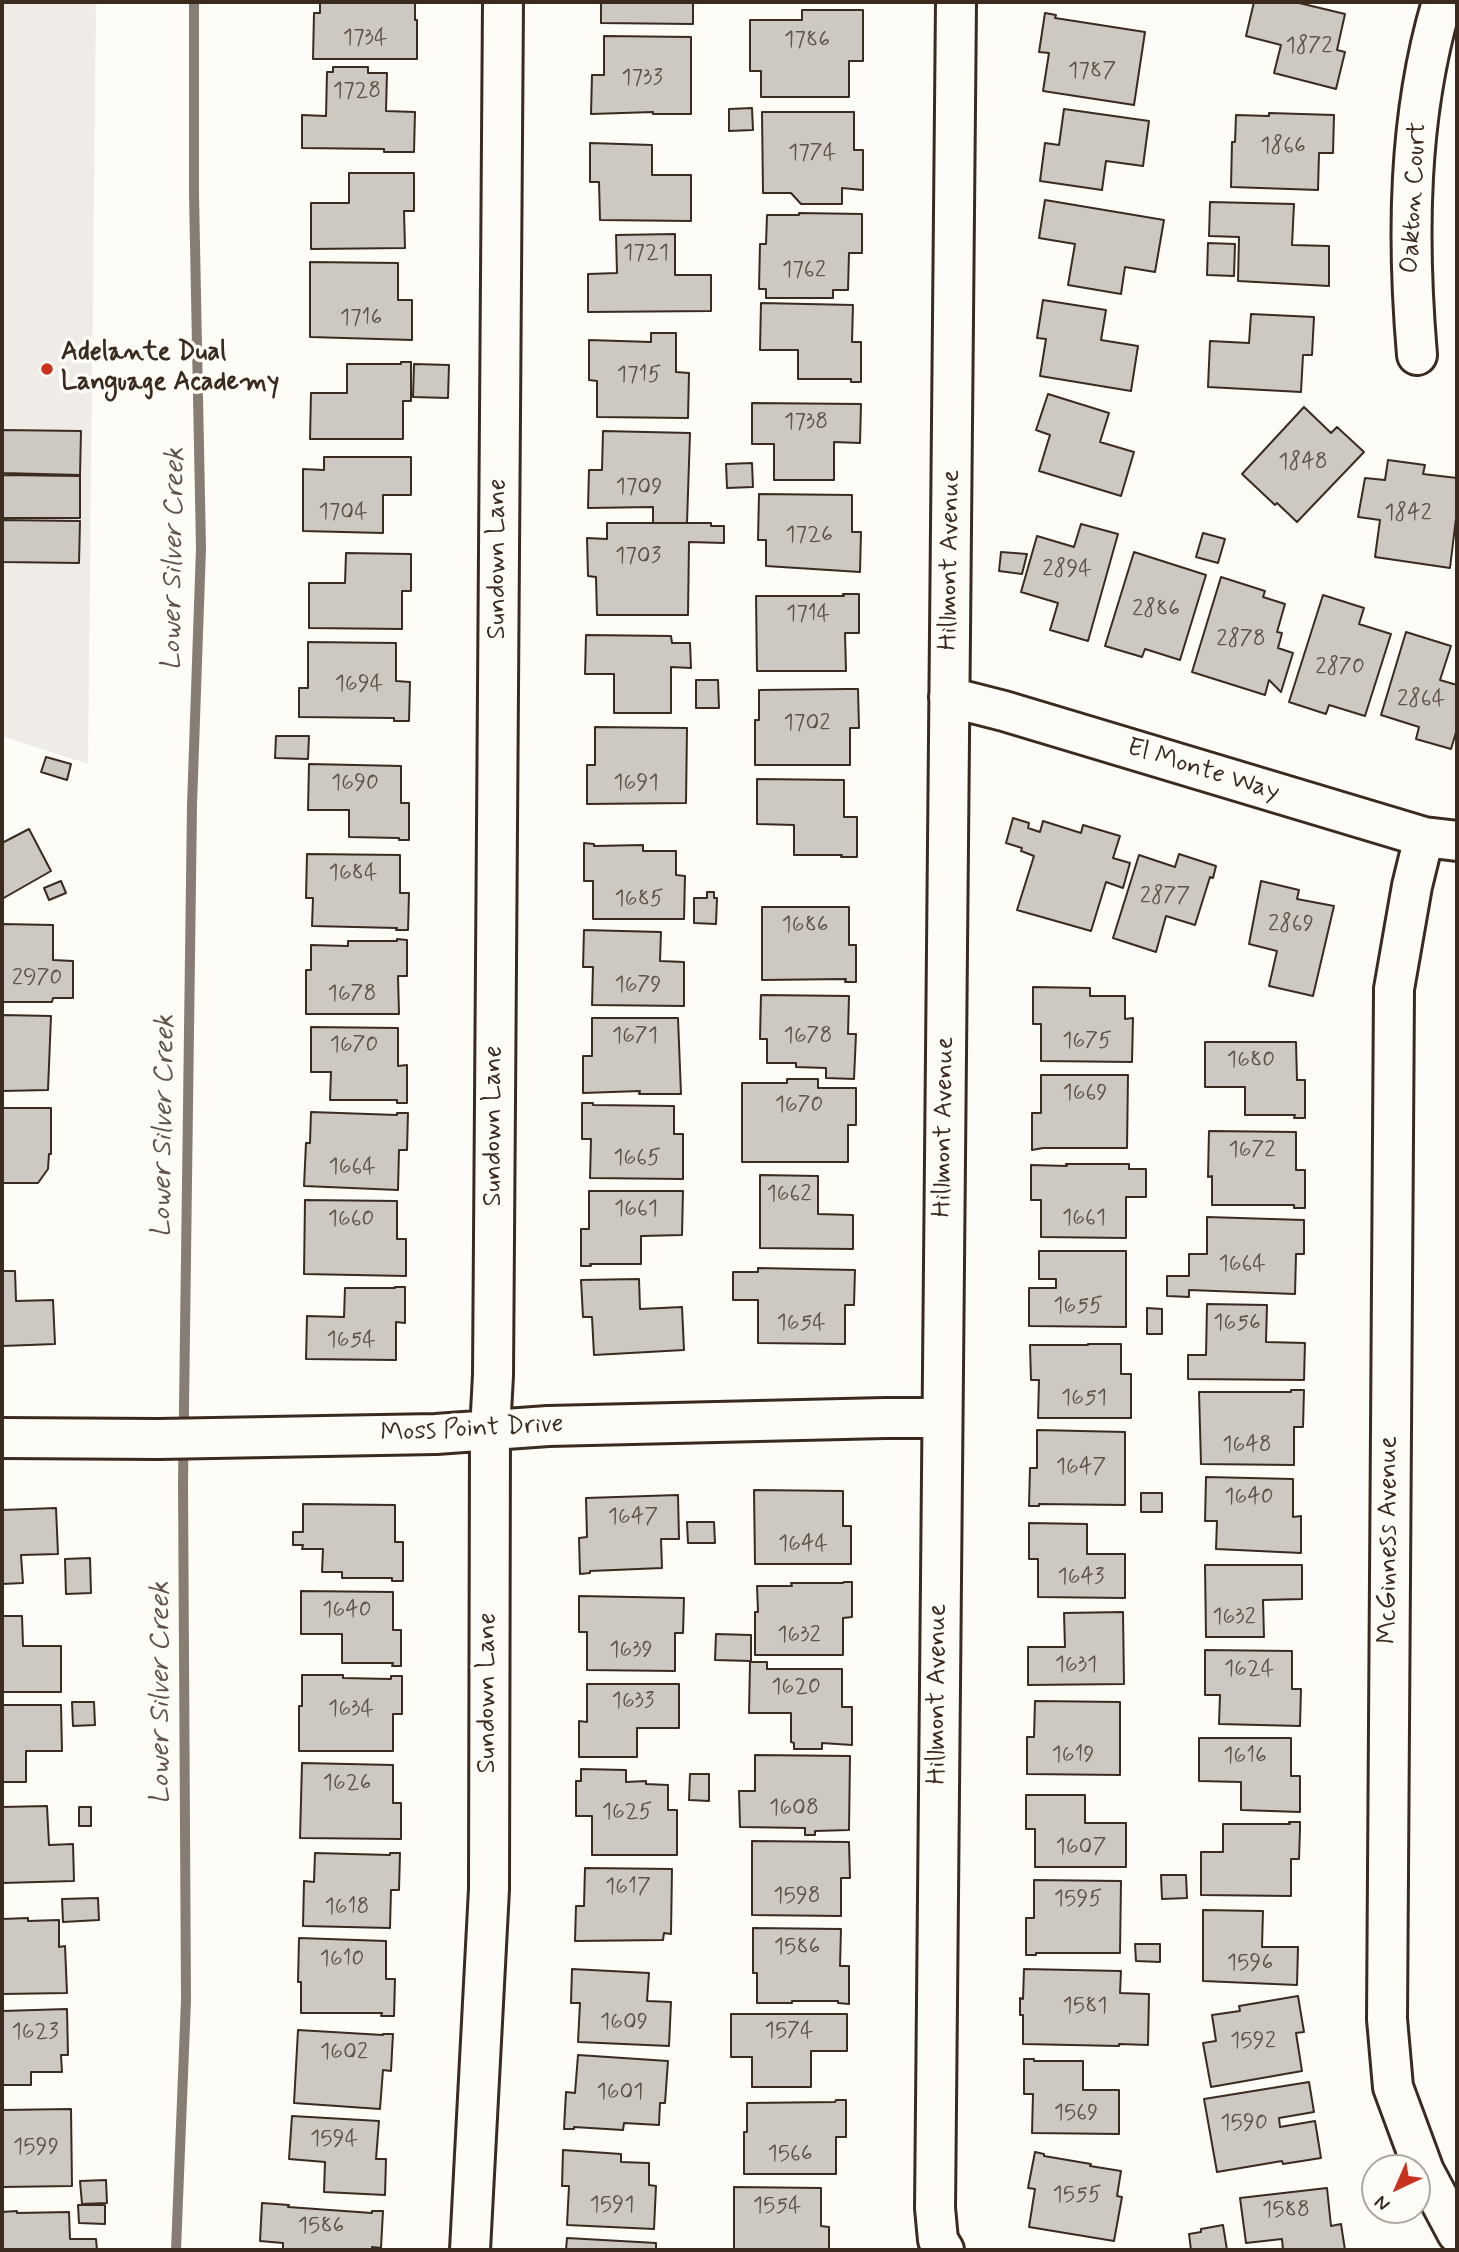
<!DOCTYPE html>
<html>
<head>
<meta charset="utf-8">
<style>
	body { margin:0 }
	#map { position:relative; width:1459px; height:2252px; overflow:hidden; background:#fdfcf7; font-family:Mynerve,sans-serif }
	canvas { display:block }
	.frame { position:absolute; inset:0; border:4px solid #3b2a1e; pointer-events:none }
	.north { position:absolute; left:1361px; top:2154px; width:70px; height:70px; box-sizing:border-box; background:#fdfcf7; border:2px solid #afa8a0; border-radius:50%; rotate:224deg; font-size:19px; font-weight:700; line-height:28px; text-align:center; color:#3b2a1e }
	.north::after { content:''; display:block; margin:auto; width:24px; height:32px; background:#c8321e; clip-path:polygon(50% 0,100% 100%,50% 72%,0 100%) }
</style>
</head>
<body>
<div id="map">
<canvas width="1459" height="2252"></canvas>
<div class="frame"></div>
<div class="north">N</div>
</div>
<script>
const ctx = document.querySelector('canvas').getContext('2d');
ctx.lineJoin = 'round';
function fillPath(path, color) { ctx.fillStyle = color; ctx.fill(path, 'evenodd'); }
function trace(path, color, width, dash) { ctx.strokeStyle = color; ctx.lineWidth = width; ctx.lineCap = dash ? 'butt' : 'round'; ctx.setLineDash(dash || []); ctx.stroke(path); }
function drawText(font, color, halo, rows, align = 'center') {
  ctx.font = font + ' Mynerve,sans-serif'; ctx.lineWidth = 7; ctx.setLineDash([]); ctx.textBaseline = 'middle'; ctx.strokeStyle = halo; ctx.fillStyle = color; for (const [text, x, y, turn = 0] of rows) {
    ctx.save(); ctx.translate(x, y); ctx.rotate((+turn || 0) * Math.PI / 180); ctx.textAlign = isNaN(turn) ? turn : align; if (halo) ctx.strokeText(text, 0, 0); ctx.fillText(text, 0, 0); ctx.restore();
  }
}
const built = new Path2D(`
	M2,2H96L88,764L2,736Z`);
const stream = new Path2D(`
	M176,2250L186,2000L183,1483L192,805L201,548L194,194V2`);
const building = new Path2D(`
	M320,2H415V20H417V59H313L314,13H320Z
	M601,2H693V24L601,23Z
	M1254,2H1295L1345,14L1337,50L1345,52L1336,89L1274,73L1281,45L1246,36Z
	M802,10H863V61H849V97H761V71H750V20H802Z
	M1045,13L1056,15L1055,18L1145,32L1134,105L1043,91L1049,53L1039,52Z
	M604,36L691,37V114H653V112L591,114L592,75H604Z
	M333,67H368V73H387L386,111L415,112L414,152H384V149L302,148V115L326,116L327,72H333Z
	M752,108L753,130L729,131V109Z
	M1064,109L1149,121L1143,166L1106,161L1102,190L1040,181L1045,143L1059,145Z
	M762,112H854V150H863V190L842,188V204H801L791,193H763Z
	M1269,113L1334,115L1333,153H1319L1318,190L1231,187L1232,142H1235L1236,115L1269,116Z
	M590,143L652,145V175H691V221L600,220L599,182H590Z
	M349,173H414V211H404L405,248L311,249V203H349Z
	M1045,200L1164,220L1155,272L1125,267L1121,294L1068,285L1075,244L1039,238Z
	M1210,202L1294,204L1292,245L1329,246V286L1238,281L1239,237L1209,236Z
	M799,213L862,214V253H849L848,290H833V298H766V289H759L760,244H766L767,215H799Z
	M675,234V275H711V311L588,312V274L617,273L616,235Z
	M1208,243L1235,244L1234,276L1207,275Z
	M310,262L398,263V300H412V340L310,337Z
	M1043,300L1106,310L1101,340L1138,346L1131,391L1040,376L1046,339L1037,338Z
	M761,303L853,305L852,342H861V382H851V379H798V350H760Z
	M1251,314L1314,317L1312,355H1303L1301,392L1208,387L1210,341L1249,343Z
	M651,333H676V372L689,373L688,418L597,417V381L589,380V340L651,342Z
	M401,362H411V401H403V439H310L311,393H347V364H401Z
	M414,364L449,365L448,398L413,397Z
	M1048,394L1109,413L1100,442L1134,452L1121,496L1039,471L1050,435L1036,430Z
	M752,403L861,404L860,443L834,442V480H774V444H752Z
	M1304,407L1331,433L1337,427L1364,452L1297,522L1277,503L1275,505L1242,474Z
	M2,430L81,431L80,475L2,473Z
	M603,431L690,433L687,523H653V507L588,508L589,470H602Z
	M324,457H411V495H383V533L303,531V469L324,470Z
	M1388,460L1425,465L1423,474L1457,478V510L1450,568L1375,557L1380,520L1358,517L1365,478L1385,480Z
	M752,463L753,487L727,488L726,464Z
	M2,475L80,476V518H2Z
	M759,494L852,495V532H861L860,572L766,566V540H758Z
	M2,520L80,521L79,563L2,562Z
	M607,523H711V526H724V543L689,542L688,615H597L596,577L588,576L587,538L607,539Z
	M1081,524L1118,534L1088,641L1050,630L1058,603L1021,592L1037,536L1074,547Z
	M1203,533L1225,539L1218,563L1196,557Z
	M1001,552L1027,554L1022,574L999,571Z
	M1134,552L1206,575L1180,660L1145,649L1142,657L1105,646Z
	M346,553L411,554V591H402V629L309,628V583H345Z
	M1221,577L1265,591L1263,597L1285,604L1277,632L1282,633L1278,648L1293,653L1281,692L1269,680L1265,695L1192,672Z
	M843,594H859V633H845L846,671H757L756,596H844Z
	M1323,595L1364,608L1359,624L1391,634L1365,716L1329,705L1326,714L1289,702Z
	M1406,632L1451,646L1440,680L1457,685V729L1451,749L1416,739L1419,727L1381,715Z
	M586,635L671,636L672,643H690L691,668L671,667V713H614V674H585Z
	M308,642L396,643V681L410,682L409,721H394V718L299,717V688H308Z
	M696,680H718L719,708H696Z
	M847,689H858L859,728H850V765H755V720H759V690Z
	M595,727L687,728L686,803L587,804V765H595Z
	M276,736H309L308,759L275,758Z
	M46,757L71,764L67,780L41,772Z
	M309,764L401,766V803H409V840H399V838L349,837V810H308Z
	M757,779L844,780V817H857V857H841L842,855H794V825L757,824Z
	M1013,818L1029,823L1028,828L1040,832L1043,821L1081,833L1083,825L1120,836L1113,858L1130,863L1123,888L1106,882L1091,931L1017,910L1034,856L1021,851L1022,848L1006,843Z
	M29,829L51,871L2,899V843Z
	M584,843L594,844V846L643,845V851H676V875L685,876L684,919H593V881H584Z
	M307,854L400,855V893H409L408,930H396L397,928L312,926L313,898H306Z
	M1179,854L1216,866L1213,878L1210,877L1195,925L1166,916L1156,952L1113,938L1139,855L1175,867Z
	M61,881L66,893L49,900L44,888Z
	M1261,881L1299,890L1297,899L1334,906L1313,996L1269,986L1277,951L1249,944Z
	M707,892H714V898H717L716,924L694,923V898H707Z
	M762,907H849V945H856V982H845L846,979L762,980Z
	M2,924L53,925V960L73,961V998H53L52,1002H2Z
	M584,930L661,932L660,961L684,962V1006L592,1005L593,967H583Z
	M397,939L407,940V976H398L399,1014H306V970H311V945L348,946V941H397Z
	M1033,987L1090,988V996H1125V1019L1133,1018L1132,1062L1041,1061V1024H1033Z
	M761,995L849,996L848,1034H856L854,1079L826,1078V1068L796,1067V1063H767V1039H760Z
	M2,1015L51,1016L48,1090L2,1091Z
	M592,1018H678L681,1094H639L640,1091L583,1093V1056H592Z
	M311,1027L398,1028V1066L407,1065V1103H397V1100H330L331,1072H311Z
	M1205,1042H1296L1297,1080H1305V1118H1294L1295,1115H1245V1087H1205Z
	M1041,1075H1128L1127,1148H1043L1032,1150V1113H1041Z
	M787,1079H818V1088H856V1125H848V1162H742V1083H787Z
	M582,1103H593V1105L674,1106V1134H683V1179L590,1178L591,1139H582Z
	M2,1108H51V1154H49L48,1169L38,1183H2Z
	M311,1112L397,1115V1113H408L407,1150H399L398,1190L304,1186L306,1143H310Z
	M1209,1131L1296,1132V1170H1305V1208H1294V1205H1212V1176L1208,1177Z
	M1066,1164H1129V1169H1146V1197H1126V1238L1041,1237V1200H1031V1165L1067,1166Z
	M760,1175L818,1176V1214L853,1215V1249L760,1248Z
	M589,1191H683L682,1235L641,1236V1264H590L591,1266H581V1229H589Z
	M305,1200L397,1201V1239H406V1276L304,1274Z
	M1207,1217L1304,1220V1254H1296L1295,1294L1189,1290V1297L1167,1296V1276H1189V1254H1207Z
	M1039,1251H1126V1327L1029,1326V1288H1056V1279H1039Z
	M758,1268L855,1270L854,1305H845V1344L758,1343V1300H733V1272H758Z
	M2,1271H15L16,1301L53,1300L55,1344L2,1346Z
	M639,1279L640,1309L682,1307L684,1350L594,1355L592,1317H583L581,1280Z
	M395,1287H405V1323L396,1322V1360L306,1359L307,1316L344,1317L345,1288H395Z
	M1207,1304L1267,1305L1266,1342L1305,1343L1304,1380L1188,1379V1355H1206Z
	M1147,1308L1162,1309V1334H1147Z
	M1088,1344H1121V1374H1131V1418H1038L1039,1380H1031L1030,1345H1088Z
	M1291,1390H1304L1303,1427H1294V1465L1201,1464L1199,1392H1291Z
	M1037,1430L1125,1432V1505L1039,1504V1506H1029L1030,1468H1037Z
	M1206,1477L1293,1479V1517L1301,1516V1553L1216,1549L1217,1521H1205Z
	M754,1490L843,1491V1526H851V1564H755Z
	M1141,1493H1162V1512H1141Z
	M678,1495L679,1539H661L662,1568L590,1571V1573L580,1574L579,1538L587,1537L586,1498Z
	M303,1504L395,1505V1542H403V1581H392V1578H342V1572H322L323,1549H302L303,1545H293V1532H303Z
	M56,1508L58,1554L21,1555L23,1583L2,1584V1510Z
	M687,1522H714L715,1543H688Z
	M1029,1523L1087,1524V1554H1125V1598L1038,1597V1559H1029Z
	M90,1558L91,1593L66,1594L65,1559Z
	M1205,1565H1302V1599L1263,1600L1264,1637H1206Z
	M844,1582H852V1617L843,1618V1655H755V1612H758L757,1586H792L791,1583H843Z
	M301,1591L393,1592V1630H401V1666H392L393,1663H342V1634H301Z
	M579,1596L684,1598L683,1633H675V1671L587,1670V1632H579Z
	M1123,1612L1124,1684L1028,1685V1647H1065L1064,1613Z
	M2,1616H22L23,1646H61V1692H2Z
	M716,1634L751,1635V1661L715,1660Z
	M1205,1650L1292,1651V1689H1301L1300,1726L1219,1724L1220,1695H1205Z
	M750,1662H767V1669H842V1707H852V1745L822,1743V1749H794V1743L791,1742V1713H749Z
	M302,1675H343V1678L391,1679V1676H402V1714H393V1751H299V1706H302Z
	M587,1684H679V1728H637V1757H579V1721L587,1722Z
	M1035,1701L1120,1702V1775L1027,1774V1737H1034Z
	M72,1702H94L95,1725L73,1726Z
	M2,1705H61L62,1751H26V1782H2Z
	M1199,1738H1291V1776H1300V1812L1241,1810V1782L1199,1781Z
	M755,1755L850,1756L849,1830L815,1831V1835H805V1828L740,1827L739,1791H755Z
	M302,1763L393,1765V1803H401V1839L300,1838Z
	M581,1769L626,1770V1782L646,1781V1784L668,1785V1810H677V1855H592V1816H576V1781H581Z
	M690,1774H709V1801L689,1800Z
	M1026,1795H1085V1823H1126V1867H1035V1829H1026Z
	M47,1806L49,1845L73,1844L74,1881L2,1883V1807Z
	M79,1807H91V1826H79Z
	M1289,1822H1300V1829L1299,1859H1291V1896L1201,1895V1852H1223V1824H1290Z
	M752,1841L849,1842L850,1878H841V1916L752,1915Z
	M315,1853L390,1855V1853H400L399,1890H391L390,1928L303,1926L304,1881L314,1882Z
	M585,1868L672,1869L671,1934L664,1933L663,1940L575,1941L576,1906H584Z
	M1161,1875H1186L1187,1898L1162,1899Z
	M1034,1880L1121,1881L1120,1953H1036V1955H1026V1918H1034Z
	M98,1898L99,1920L63,1922L62,1899Z
	M1203,1910L1263,1911L1262,1947H1298L1297,1985L1203,1981Z
	M28,1918V1921L59,1920V1947L65,1946L67,1993L2,1994V1919Z
	M753,1928L841,1929L840,1966H849V2004L838,2003V2001H792V2003H757V1973H753Z
	M299,1938L386,1941V1979H395L394,2016H381L382,2013H301V1982H298Z
	M1135,1944H1160V1962L1136,1961Z
	M572,1969L649,1973L647,2001L671,2002L669,2046L578,2042L580,2003H571Z
	M1024,1969L1121,1971L1120,1993L1149,1994L1148,2045L1119,2044V2046L1023,2044V2015H1020V1998L1023,1999Z
	M1298,1996L1304,2032L1296,2033L1302,2071L1211,2087L1203,2043L1216,2041L1212,2015L1240,2011L1239,2006Z
	M67,2009L68,2055H61L62,2072H31V2085H2V2011Z
	M731,2014H847V2051H811V2087H752V2057H731Z
	M298,2030L383,2035V2034H393L391,2071L383,2070L380,2109L294,2103Z
	M578,2055L668,2061L665,2103H660L659,2125L624,2123L623,2130L574,2127V2129H564L566,2092L575,2093Z
	M1024,2059H1034V2061H1083V2090H1119V2134L1032,2133L1033,2094H1024Z
	M1309,2082L1314,2112L1279,2118L1280,2127L1315,2121L1321,2158L1283,2164L1282,2161L1217,2172L1204,2099Z
	M836,2100H846V2137H836V2174H744V2132H747V2103L835,2102Z
	M71,2109L72,2186L2,2187V2110Z
	M292,2116L379,2121L376,2159H386L385,2195L324,2192L325,2162L289,2159Z
	M563,2150L621,2154V2162L649,2163V2185L656,2186L654,2229L567,2225L569,2186H562Z
	M1035,2152L1044,2154V2156L1091,2164L1090,2166L1121,2171L1117,2196L1122,2197L1114,2241L1029,2227L1035,2189L1028,2188Z
	M106,2180L107,2203L82,2204L80,2181Z
	M734,2187L821,2188V2226L829,2227V2250H734Z
	M1327,2188L1331,2226L1341,2224L1345,2250H1283L1282,2239L1246,2243L1240,2198Z
	M262,2203L289,2205L288,2207L372,2213V2211H383L381,2248L372,2247V2250H283V2243L260,2241Z
	M78,2205H105V2224L79,2223Z
	M17,2211V2213L69,2212L70,2239H96L97,2250H2V2212Z
	M1223,2225L1227,2250H1191L1189,2234L1201,2232V2229Z
	M567,2238L656,2243V2250H566Z`);
const minor = new Path2D(`
	M1417,355C1407,237 1408,116 1442,2
	M949,697L1004,711L1424,837L1457,841
	M1424,837L1412,886L1394,989L1387,2019L1393,2087L1424,2171L1457,2233
	M2,1438L158,1439L436,1434L548,1426L885,1418H941
	M470,2250L489,1889L490,1431L493,1375L503,2
	M944,2250L938,2240L935,2208L956,2`);
const markers = [
	[47,369,7,"#c8321e"]
];
const numberNames = [
	["1734",365,39],
	["1786",807,41],
	["1872",1309,47],
	["1787",1092,72],
	["1733",642,79],
	["1728",357,92],
	["1866",1283,147],
	["1774",812,154],
	["1721",646,254],
	["1762",804,271],
	["1716",361,319],
	["1715",639,376],
	["1738",806,423],
	["1848",1303,463],
	["1709",639,488],
	["1704",343,513],
	["1842",1408,514],
	["1726",809,536],
	["1703",638,557],
	["2894",1067,570],
	["2886",1156,610],
	["1714",808,615],
	["2878",1241,640],
	["2870",1340,668],
	["1694",359,685],
	["2864",1421,700],
	["1702",807,724],
	["1690",355,784],
	["1691",636,784],
	["1684",353,874],
	["2877",1165,897],
	["1685",639,900],
	["2869",1291,925],
	["1686",805,926],
	["2970",37,979],
	["1679",638,986],
	["1678",352,995],
	["1671",635,1037],
	["1678",808,1037],
	["1675",1087,1042],
	["1670",354,1046],
	["1680",1251,1061],
	["1669",1085,1094],
	["1670",799,1106],
	["1672",1252,1151],
	["1665",637,1159],
	["1664",352,1168],
	["1662",789,1195],
	["1661",636,1210],
	["1661",1084,1219],
	["1660",351,1220],
	["1664",1242,1265],
	["1655",1078,1307],
	["1654",801,1324],
	["1656",1237,1324],
	["1654",351,1341],
	["1651",1084,1399],
	["1648",1247,1446],
	["1647",1081,1468],
	["1640",1249,1498],
	["1647",633,1518],
	["1644",803,1545],
	["1643",1081,1578],
	["1640",347,1611],
	["1632",1234,1618],
	["1632",799,1636],
	["1639",631,1651],
	["1631",1076,1666],
	["1624",1249,1670],
	["1620",796,1688],
	["1633",633,1702],
	["1634",351,1710],
	["1619",1073,1756],
	["1616",1245,1757],
	["1626",347,1784],
	["1608",794,1809],
	["1625",627,1813],
	["1607",1081,1848],
	["1617",628,1888],
	["1598",797,1897],
	["1595",1078,1900],
	["1618",347,1908],
	["1586",797,1948],
	["1610",342,1960],
	["1596",1250,1964],
	["1581",1085,2007],
	["1609",624,2023],
	["1574",789,2032],
	["1623",35,2033],
	["1592",1253,2042],
	["1602",344,2053],
	["1601",620,2093],
	["1569",1076,2114],
	["1590",1244,2124],
	["1594",334,2140],
	["1599",36,2148],
	["1566",790,2155],
	["1555",1077,2196],
	["1591",612,2206],
	["1554",777,2207],
	["1588",1286,2211],
	["1586",321,2227]
];
const streetNames = [
	["Oakton Court",1415,198,-87],
	["Sundown Lane",499,559,-90],
	["Hillmont Avenue",951,560,-89],
	["El Monte Way",1203,771,17],
	["Sundown Lane",495,1126,-90],
	["Hillmont Avenue",945,1127,-89],
	["Moss Point Drive",472,1430,-3],
	["McGinness Avenue",1390,1540,-90],
	["Sundown Lane",489,1693,-90],
	["Hillmont Avenue",939,1694,-90]
];
const poiNames = [
	["Adelante Dual",61,354],
	["Language Academy",61,384]
];
const waterNames = [
	["Lower Silver Creek",175,559,-89],
	["Lower Silver Creek",165,1126,-89],
	["Lower Silver Creek",162,1693,-90]
];
fillPath(built, '#efece7');
trace(stream, '#887d74', 10);
fillPath(building, '#cdc8c2');
trace(building, '#3b2a1e', 2);
trace(minor, '#3b2a1e', 44);
trace(minor, '#fdfcf7', 38);
for (const [x, y, r, color] of markers) { const dot = new Path2D(); dot.arc(x, y, r, 0, 2 * Math.PI); ctx.fillStyle = color; ctx.fill(dot); trace(dot, '#fdfcf7', 2.5); }
drawText('23px', '#605247', null, numberNames);
drawText('26px', '#3b2a1e', '#fdfcf7', streetNames);
drawText('bold 26px', '#3b2a1e', '#fdfcf7', poiNames, 'left');
drawText('italic 28px', '#615349', '#fdfcf7', waterNames);
</script>
</body>
</html>
